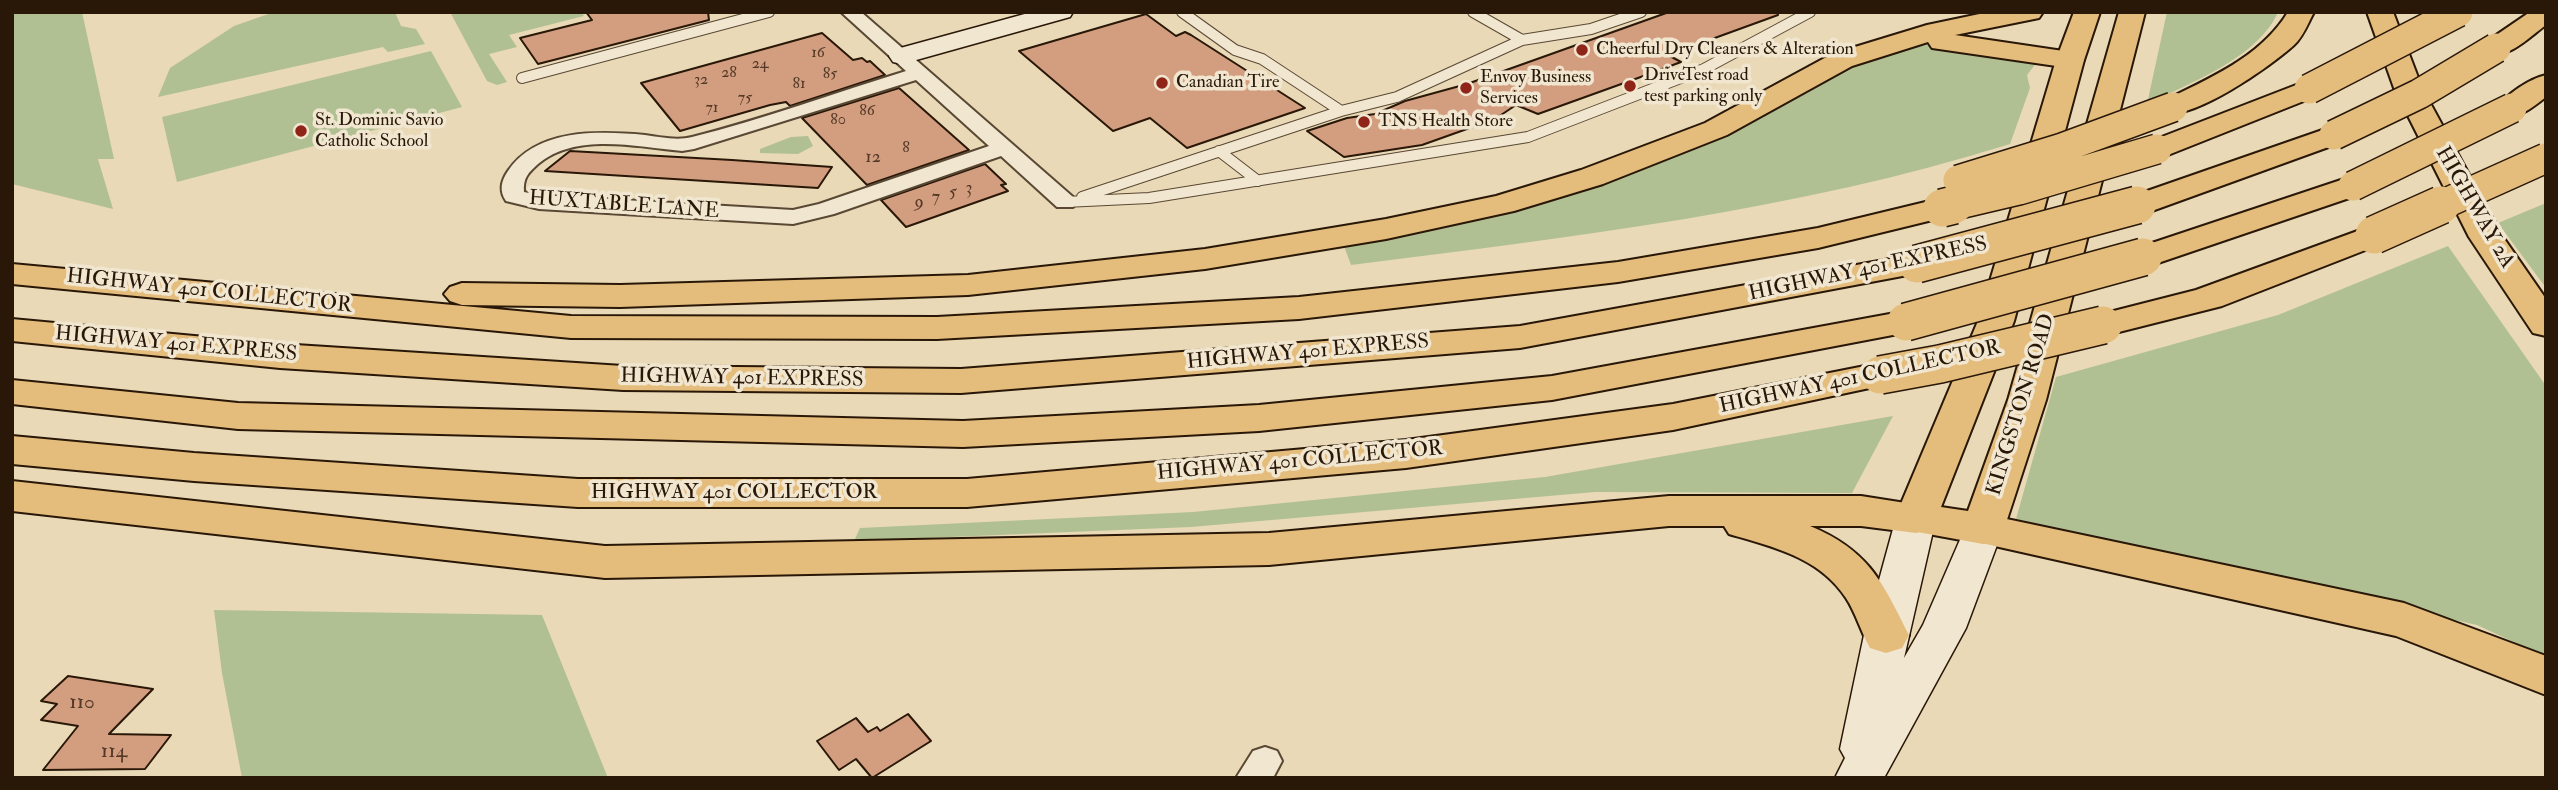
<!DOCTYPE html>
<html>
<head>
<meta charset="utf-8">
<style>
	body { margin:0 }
	#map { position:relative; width:2558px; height:790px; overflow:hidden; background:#e9d9b6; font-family:"IM FELL Double Pica",serif }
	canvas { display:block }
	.frame { position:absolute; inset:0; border:14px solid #291708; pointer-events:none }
</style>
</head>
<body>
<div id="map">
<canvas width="2558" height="790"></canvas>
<div class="frame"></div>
</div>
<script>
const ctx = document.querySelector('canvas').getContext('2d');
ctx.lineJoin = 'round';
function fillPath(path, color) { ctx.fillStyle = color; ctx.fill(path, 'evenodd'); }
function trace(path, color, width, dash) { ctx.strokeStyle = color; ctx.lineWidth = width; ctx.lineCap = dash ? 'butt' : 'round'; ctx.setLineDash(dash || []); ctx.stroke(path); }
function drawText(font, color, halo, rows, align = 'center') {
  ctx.font = font + ' "IM FELL Double Pica",serif'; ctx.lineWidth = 7; ctx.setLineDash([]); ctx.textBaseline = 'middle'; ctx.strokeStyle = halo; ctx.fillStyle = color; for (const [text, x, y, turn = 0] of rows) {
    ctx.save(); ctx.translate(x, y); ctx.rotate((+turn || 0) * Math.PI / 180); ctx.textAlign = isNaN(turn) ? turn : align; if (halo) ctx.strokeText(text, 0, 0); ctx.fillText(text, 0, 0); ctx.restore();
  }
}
const green = new Path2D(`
	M12,12H82L114,159H98L113,209L12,184Z
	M274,12H395L401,26L416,29L425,44L388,52L383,47L158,97L170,68L234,26Z
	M450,12H581L584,16L509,35L517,47L489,54L507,82L497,85L487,81Z
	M2167,12H2278C2258,58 2190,83 2147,104Z
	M1927,45L1983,49L2037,62L2027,75L2030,88L2010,144C1797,211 1572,237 1351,265L1344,246L1526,205L1701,147L1807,93L1852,66L1897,50Z
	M431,51L462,107L177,182L162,117Z
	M808,136L813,146L798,154L760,153V149L791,137Z
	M2546,203V288L2498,223Z
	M2448,246L2546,386V657L2477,625L2016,519L2056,377L2278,315Z
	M1893,416L1852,493L1595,492L1191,527L854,541L860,528L1193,512L1545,477Z
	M214,610L542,615L608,778H242L222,673Z`);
const building = new Path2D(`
	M586,12H708L709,20L538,64L520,38L592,20Z
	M1669,12H1777L1778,15L1668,55L1681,62L1638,78L1538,114L1516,105L1495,119L1422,145L1344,157L1307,131L1347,118L1375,114L1405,101L1467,84Z
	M1146,14L1176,36L1185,32L1191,35L1305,108L1187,148L1150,118L1113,131L1019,51Z
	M822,33L853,60L862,58L867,62L870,61L885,75L790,106L786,102L770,105L680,131L641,83Z
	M899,88L969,150L867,185L802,118Z
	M570,151L732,160L832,167L818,188L545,171Z
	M985,164L1006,184L1001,185L1008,191L906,227L881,200Z
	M68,676L153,689L109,734L171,735L145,769L43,770L78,726L41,720L57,704L41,701Z
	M908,714L931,741L872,778L856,759L839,770L817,741L856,718L868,732L877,727L880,731Z`);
const lane = new Path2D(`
	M1182,12L1235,50L1262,59L1341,111L1397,97L1522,40L1591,29L1641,12
	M1473,12L1522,40
	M522,78L769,12
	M1219,151L1258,181
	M1082,197L1341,111
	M1065,202L1149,198L1528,137L1704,69L1810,12`);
const street = new Path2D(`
	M841,12H861L1073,197L1076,202L1073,207H1057L1001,156L834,214L793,224L539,209L506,201C499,191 501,181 508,171C537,128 599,131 645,135C660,137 677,141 692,137C764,119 835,93 906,71ZM916,80L989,146L819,204L793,210L539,195L524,192C523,178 528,173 538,164C576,132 637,147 682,151L694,149Z
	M1265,747L1277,751L1282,761L1273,778H1236L1253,751Z`);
const secondary = new Path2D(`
	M1032,12H1073L1070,17L902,64L893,62L889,56L893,50Z
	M1916,504L1930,508L1936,518L1904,658L1923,625L1969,519L1983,514L1997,519L2003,529L1966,628L1884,778H1835L1845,758L1840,749L1864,635L1896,518L1902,508Z`);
const primary = new Path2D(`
	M2074,12H2100L2084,60L2014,321L1941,507L1968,511L2008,400L2119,12H2145L2046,400L2004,529L1998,540L1983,544L1901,529L1895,518L1978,321L2056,60Z`);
const highway = new Path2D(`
	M1989,12H2043L2039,18L1955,35L2070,52L2080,54L2084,60L2080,66L2070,68L1932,48L1928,42L1852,66L1727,135L1603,184L1514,211L1386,239L1205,269L968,295L620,307L462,305L450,301L444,294L450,287L462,283L620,285L968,275L1205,249L1386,219L1496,196L1581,170L1705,123L1832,54L1927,25Z
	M2288,12H2314C2308,23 2303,37 2294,45C2271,66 2193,121 2163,113L2158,107L2163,101C2208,79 2261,57 2288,12Z
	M2367,12H2393L2422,88L2503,237L2546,299V336L2533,333L2469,237L2394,88Z
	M2530,12H2546V25C2528,38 2509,59 2486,54L2482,48L2486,42Z
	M2546,75V97C2531,108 2521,119 2502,114L2497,108C2507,94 2529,79 2546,75Z
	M2309,80L2319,83L2323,89L2319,95L2168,155L2157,158L2146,155L2142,149L2146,143Z
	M2334,126L2345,129L2349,135L2345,141L2149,212L2138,215L2127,212L2122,205L2127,198Z
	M2353,176L2364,179L2369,186L2364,193L2155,264L2143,267L2131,264L2126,257L2131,250Z
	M1942,198L1953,201L1958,208L1953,215L1818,248L1618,282L1299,319L937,339L571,338L12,284V264L571,316L937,317L1299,297L1618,262L1818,228Z
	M2374,225L2386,228L2391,235L2386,242L2222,306L2103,336L2090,333L2085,325L2090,317L2196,290Z
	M1917,254L1929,257L1934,264L1929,271L1520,348L961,393L623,390L280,368L12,341V319L280,344L623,366L961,369L1520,326Z
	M1906,311L1919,314L1924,322L1919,330L1552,400L1259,431L963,447L238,429L12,404V380L238,403L963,421L1259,405L1552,376Z
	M1880,363L1893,367L1899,375L1893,383L1673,430L1406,468L967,507H578L194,481L12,464V436L194,453L578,479H967L1406,440L1673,404Z
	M12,481L605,546L1269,533L1669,496H1861L1931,507L1937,518L1931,529L1916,533L1861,526H1810C1868,550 1882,581 1909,635L1902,648L1886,653L1870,648C1861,632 1856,613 1846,598C1819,557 1773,547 1729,534L1724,526H1669L1269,565L605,578L12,511Z
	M1983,514L2404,603L2546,656V695L2396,636L1968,540L1962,529L1968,518Z`);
const highwayBridgeFar1 = new Path2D(`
	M2309,89L2458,12
	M2334,135L2419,94L2496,48
	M1958,180L2062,148L2173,107
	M2353,186L2512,108
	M1947,207L2019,190L2157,149
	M2131,207L2138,205
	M2437,207L2546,158`);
const highwayBridge = new Path2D(`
	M1942,208L1954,205
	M2374,235L2441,205
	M1917,264L2137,205
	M1906,322L2143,257
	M1880,375L1940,364L2103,325`);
const markers = [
	[1582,50,7,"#8f2418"],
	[1162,83,7,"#8f2418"],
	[1630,86,7,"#8f2418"],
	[1466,88,7,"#8f2418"],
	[1364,122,7,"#8f2418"],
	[301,131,7,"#8f2418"]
];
const farNumbernames = [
	["16",818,54],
	["24",760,65],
	["28",729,74],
	["85",830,75],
	["32",701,81],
	["81",799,85],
	["75",745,99],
	["71",712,109],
	["86",867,112],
	["80",838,121],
	["8",906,149]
];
const farPoinames = [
	["Cheerful Dry Cleaners & Alteration",1596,50],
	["DriveTest road",1644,76],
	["test parking only",1644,97],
	["Envoy Business",1480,78],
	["Services",1480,99],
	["Canadian Tire",1176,83],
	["St. Dominic Savio",315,121],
	["Catholic School",315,142],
	["TNS Health Store",1378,122]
];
const numberNames = [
	["12",873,158],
	["3",969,189],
	["5",953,193],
	["7",936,198],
	["9",919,203]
];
const streetNames = [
	["HUXTABLE LANE",624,206,4],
	["HIGHWAY 2A",2474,208,60],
	["HIGHWAY 401 EXPRESS",1868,270,-12],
	["HIGHWAY 401 COLLECTOR",209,292,6],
	["HIGHWAY 401 EXPRESS",176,345,5],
	["HIGHWAY 401 EXPRESS",1308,353,-5],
	["HIGHWAY 401 COLLECTOR",1860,378,-12],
	["HIGHWAY 401 EXPRESS",742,379,1],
	["KINGSTON ROAD",2022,405,-73],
	["HIGHWAY 401 COLLECTOR",1300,462,-5],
	["HIGHWAY 401 COLLECTOR",734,493]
];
const nearNumbernames = [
	["110",82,703],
	["114",114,752]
];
fillPath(green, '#b1c092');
fillPath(building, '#d39e7f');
trace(building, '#291708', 2);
trace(lane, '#594834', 12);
trace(street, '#594834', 4);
trace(secondary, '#291708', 3);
trace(primary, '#291708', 4);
trace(highway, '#291708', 4);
trace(lane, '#f1e6d0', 10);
fillPath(street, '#f1e6d0');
fillPath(secondary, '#f1e6d0');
fillPath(primary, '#e4bc7b');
fillPath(highway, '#e4bc7b');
trace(highwayBridgeFar1, '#291708', 32, []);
trace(highwayBridge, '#291708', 40, []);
trace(highwayBridgeFar1, '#e4bc7b', 29);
trace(highwayBridge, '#e4bc7b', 37);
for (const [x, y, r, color] of markers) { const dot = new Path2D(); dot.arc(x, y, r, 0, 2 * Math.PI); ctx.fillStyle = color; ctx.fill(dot); trace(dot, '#f1e6d0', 2.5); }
drawText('16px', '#543926', null, farNumbernames);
drawText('18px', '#291708', '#f1e6d0', farPoinames, 'left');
drawText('18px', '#543926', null, numberNames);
drawText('21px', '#291708', '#f1e6d0', streetNames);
drawText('21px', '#543926', null, nearNumbernames);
</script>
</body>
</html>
